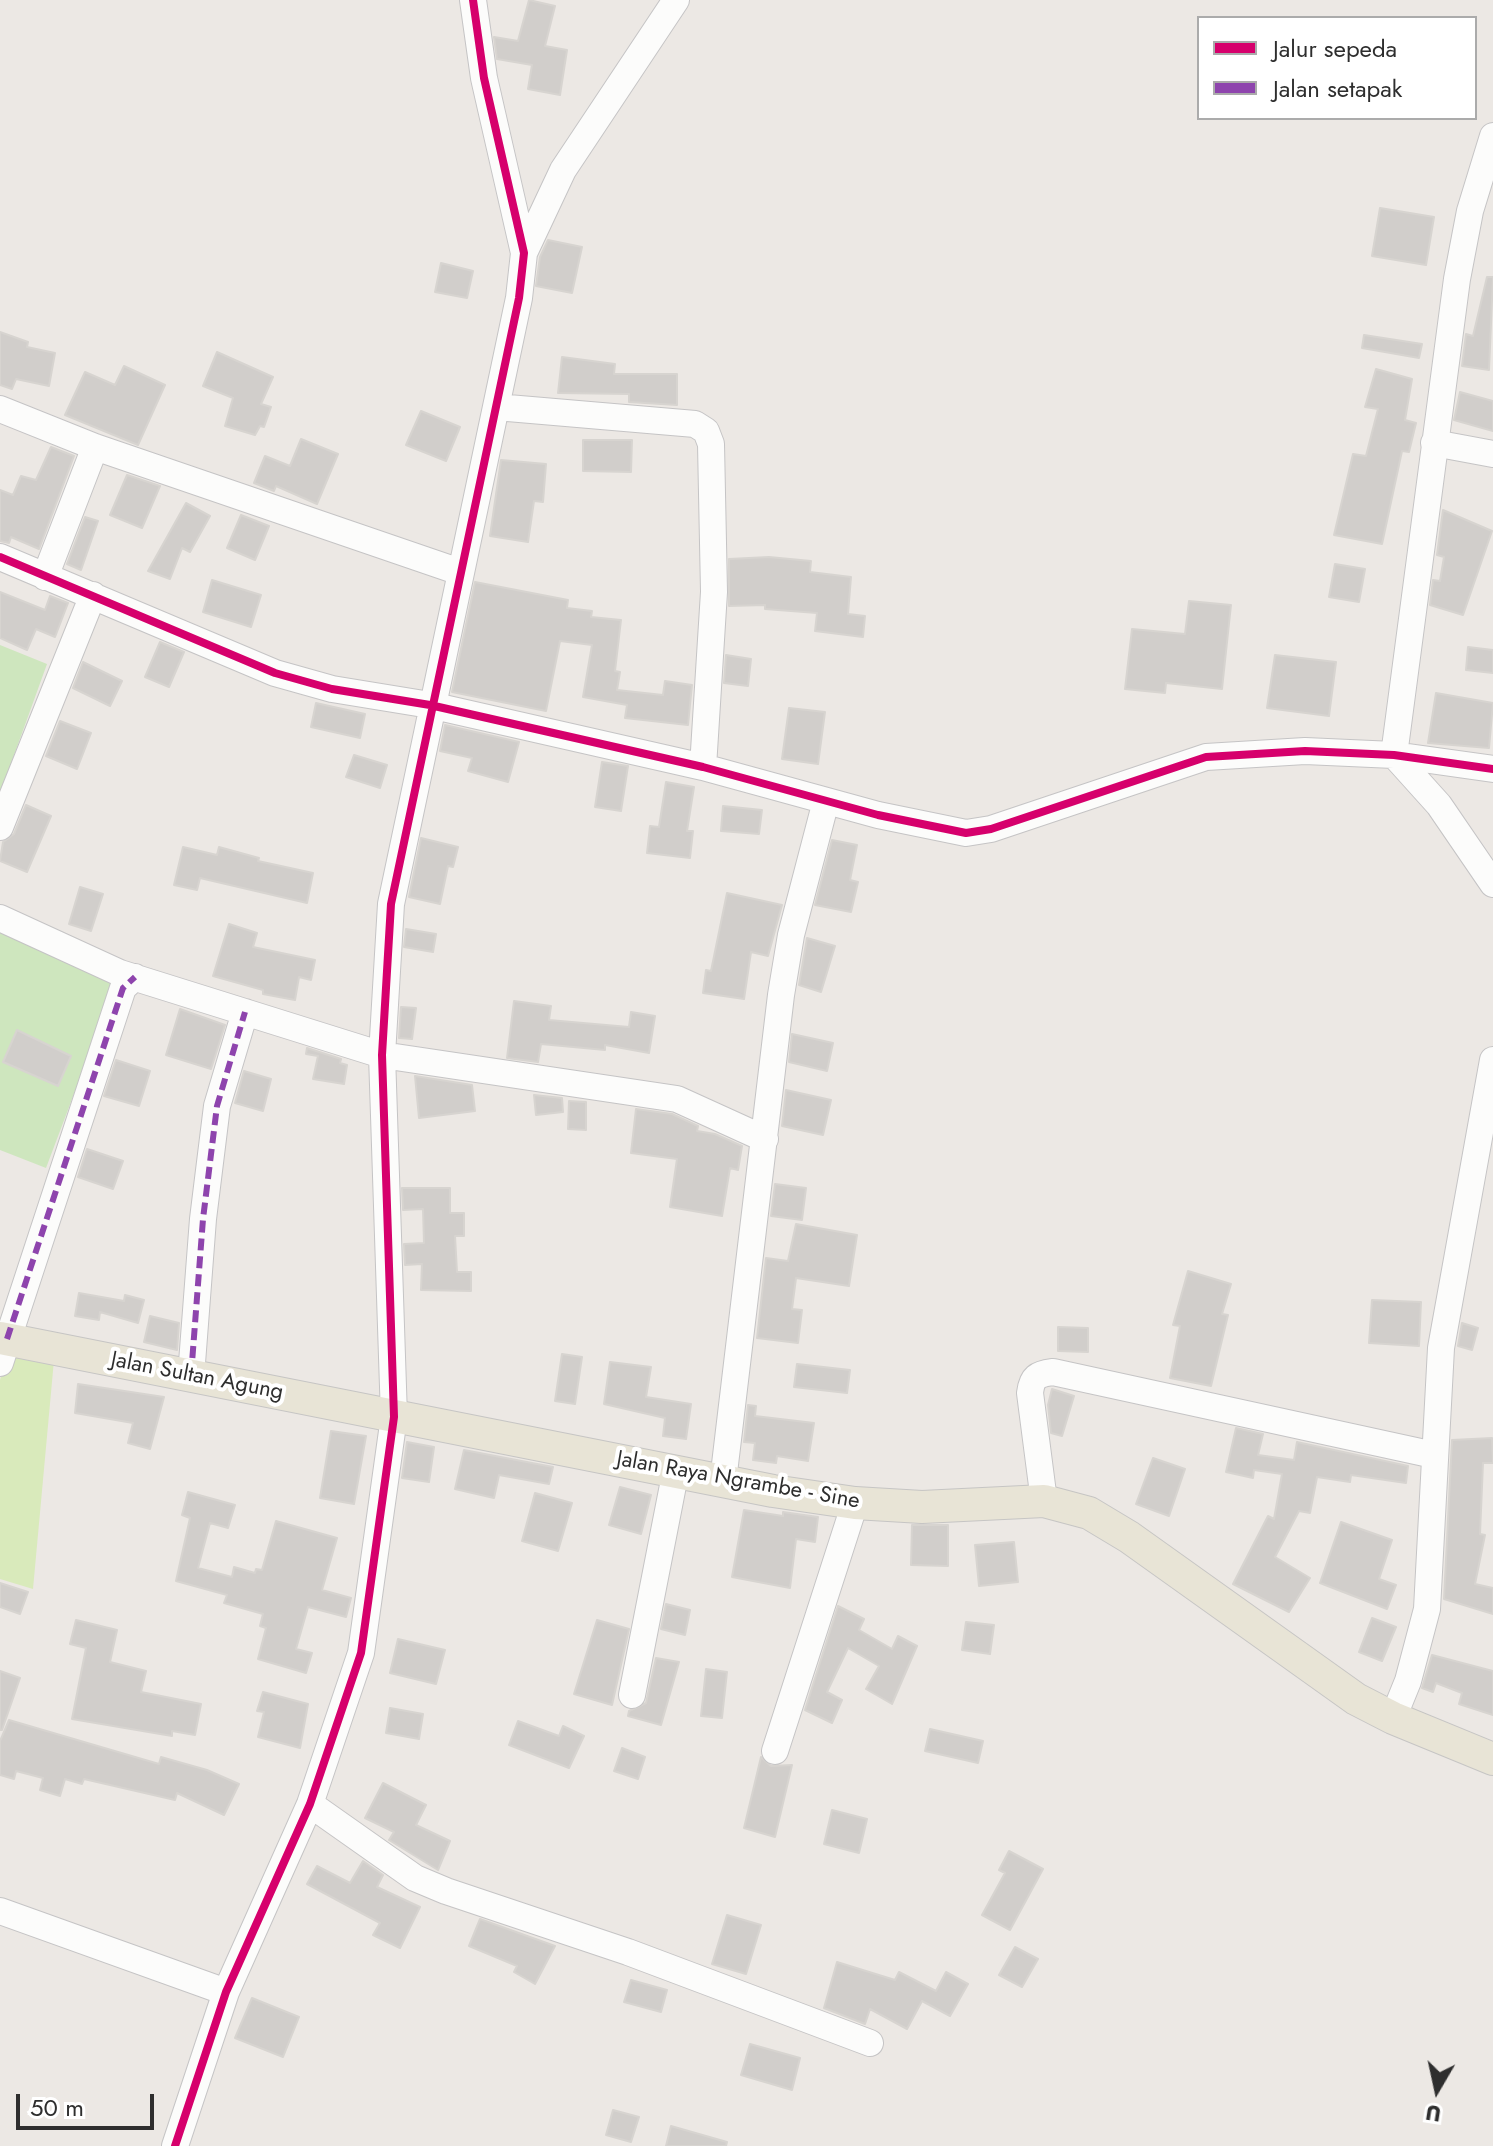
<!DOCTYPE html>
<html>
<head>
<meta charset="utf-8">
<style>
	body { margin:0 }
	#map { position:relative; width:1493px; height:2146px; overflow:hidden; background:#ece8e4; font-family:Jost,sans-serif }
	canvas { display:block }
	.legend { position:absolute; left:1197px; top:16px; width:280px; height:104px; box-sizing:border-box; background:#fff; border:2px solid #ababab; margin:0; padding:10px 14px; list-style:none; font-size:24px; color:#2e2e2e }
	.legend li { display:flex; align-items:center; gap:16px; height:40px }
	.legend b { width:40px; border:2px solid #ababab }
	.north { position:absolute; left:1397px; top:2050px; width:80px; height:80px; -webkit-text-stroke:6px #fff; paint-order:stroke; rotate:189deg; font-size:22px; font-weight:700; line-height:32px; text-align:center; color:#2e2e2e }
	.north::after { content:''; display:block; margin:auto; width:28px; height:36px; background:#2e2e2e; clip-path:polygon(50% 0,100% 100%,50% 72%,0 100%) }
	.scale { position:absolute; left:16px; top:2094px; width:138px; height:36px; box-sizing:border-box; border:4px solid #2e2e2e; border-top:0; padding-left:10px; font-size:24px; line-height:28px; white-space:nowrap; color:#2e2e2e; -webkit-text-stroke:6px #fff; paint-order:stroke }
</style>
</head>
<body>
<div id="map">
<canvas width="1493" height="2146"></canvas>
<ul class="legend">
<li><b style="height:10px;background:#d6006c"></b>Jalur sepeda</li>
<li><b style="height:10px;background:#8e44ad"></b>Jalan setapak</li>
</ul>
<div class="north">U</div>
<div class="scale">50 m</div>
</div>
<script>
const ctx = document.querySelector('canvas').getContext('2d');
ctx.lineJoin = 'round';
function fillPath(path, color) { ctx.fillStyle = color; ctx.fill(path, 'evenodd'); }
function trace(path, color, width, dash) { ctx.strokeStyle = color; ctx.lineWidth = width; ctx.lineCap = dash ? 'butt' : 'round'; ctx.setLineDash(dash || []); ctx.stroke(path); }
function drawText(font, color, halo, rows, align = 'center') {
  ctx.font = font + ' Jost,sans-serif'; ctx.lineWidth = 8; ctx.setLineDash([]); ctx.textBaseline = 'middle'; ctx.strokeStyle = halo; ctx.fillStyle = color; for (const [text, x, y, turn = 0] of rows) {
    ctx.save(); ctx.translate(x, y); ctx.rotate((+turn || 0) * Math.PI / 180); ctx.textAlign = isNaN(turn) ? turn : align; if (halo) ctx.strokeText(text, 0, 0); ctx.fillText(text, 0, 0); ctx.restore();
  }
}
const green = new Path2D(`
	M0,645L47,664L0,794Z
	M0,924L117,980L46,1168L0,1150Z`);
const pitch = new Path2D(`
	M9,1351L54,1360L33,1589L0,1579V1380Z`);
const building = new Path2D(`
	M529,0L555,6L545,46L567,50L560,95L528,89L532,65L497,59L494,37L518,41Z
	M1380,208L1434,217L1426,265L1372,256Z
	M548,240L582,247L572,293L536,286L540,257Z
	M441,263L473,271L467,298L435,292Z
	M1487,277H1493L1489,370L1462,366L1466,334L1473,336Z
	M0,332L28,342L27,347L55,353L49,386L16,379L12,389L0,385Z
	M1364,335L1422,344L1419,358L1362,348Z
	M217,352L273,377L261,404L271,407L264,427L260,426L255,435L225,426L233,398L203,386Z
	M562,357L615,364L614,374H677V405L629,402V394L558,393Z
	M124,366L165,385L138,445L65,415L85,372L115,385Z
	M1376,369L1412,379L1405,420L1416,423L1409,452L1402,451L1382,544L1334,535L1353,454L1366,456L1378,409L1365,407Z
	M1460,392L1493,401V431L1454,420Z
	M421,411L460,427L446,461L406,445Z
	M301,439L338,454L317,504L276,486L274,491L254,483L265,456L290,466Z
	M583,440H632L631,472L583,471Z
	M51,447L74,456L39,549L11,537L9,543L0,541V490L13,495L21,476L36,480Z
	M501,460L546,464L543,502L534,501L528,542L490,536Z
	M127,475L160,486L142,528L110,515Z
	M186,503L210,516L190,552L182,548L170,579L148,571Z
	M1443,510L1492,531L1463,615L1430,605L1433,580L1440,581L1444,557L1437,555Z
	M241,515L269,526L255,560L227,548Z
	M85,517L98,521L81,570L67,564Z
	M769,557L811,561L810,572L851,577L848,614L865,616L863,637L815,631L817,613L765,609V605L729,606V559Z
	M1335,564L1365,569L1359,602L1329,597Z
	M212,580L261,595L251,627L203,612Z
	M475,582L568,600L567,608L592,611L591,617L621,620L615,671L620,672L617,690L663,695L665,681L692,685L688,725L625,718L627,705L583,697L592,645L560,641L546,711L452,692Z
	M0,592L45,610L50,596L68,603L55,637L36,629L27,650L0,638Z
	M1189,601L1231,605L1222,689L1166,683L1165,693L1125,689L1132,629L1185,634Z
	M160,642L184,652L169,687L145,677Z
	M1468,647L1493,650V673L1466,670Z
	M726,655L751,659L748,686L724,683Z
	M1275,655L1336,662L1329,716L1267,708Z
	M83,662L122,681L110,706L73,688Z
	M1436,693L1493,703L1489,748L1428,743Z
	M316,703L365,714L360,738L311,727Z
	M789,708L825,712L818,764L782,759Z
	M60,721L91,733L77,769L46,756Z
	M445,725L519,742L508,782L468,771L472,758L440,751Z
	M354,755L387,765L380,788L346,777Z
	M602,762L628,766L621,811L595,807Z
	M666,782L694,787L687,831H693L690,858L647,853L650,826L659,827Z
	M26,805L51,816L27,872L0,861L3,842L14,834Z
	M723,806L762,810L759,834L721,831Z
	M421,838L458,847L453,867L448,866L440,904L409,897Z
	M832,840L857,845L850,880L858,882L851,912L815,905Z
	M183,847L217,855L219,847L259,858L258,861L313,873L307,903L200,878L197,890L174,885Z
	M80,887L103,894L91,931L69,924Z
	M727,893L782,905L768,956L751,952L744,999L703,993L706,970L711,971Z
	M229,924L257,933L253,947L315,960L311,980L299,977L295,1000L263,994V990L213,976Z
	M406,929L436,934L433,952L404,947Z
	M807,938L835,946L821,992L799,985Z
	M514,1001L551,1006L549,1020L629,1027L631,1012L655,1016L649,1053L605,1045V1050L541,1044L538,1062L507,1058Z
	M401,1007L416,1008L412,1039L399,1038Z
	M180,1009L225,1025L211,1069L166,1055Z
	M17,1030L71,1056L58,1086L3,1062Z
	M792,1034L833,1043L827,1071L789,1062Z
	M307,1048L341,1059L340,1063L347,1065L344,1084L313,1079L318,1056L306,1054Z
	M116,1060L150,1071L139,1106L104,1096Z
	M244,1071L271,1079L263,1111L235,1103Z
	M415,1076L472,1085L475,1111L419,1118Z
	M786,1090L831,1100L823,1135L782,1126Z
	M534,1095L562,1098L563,1112L536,1115Z
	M569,1101L586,1102V1130L568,1129Z
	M636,1109L672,1114L698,1126L697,1131L715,1134L742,1146L738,1170L730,1168L722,1216L670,1207L677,1159L631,1153Z
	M87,1149L123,1161L113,1189L78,1177Z
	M775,1184L806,1188L802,1220L771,1216Z
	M402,1188H450V1213H464V1236H455L457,1272H471V1291L421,1290L422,1264L405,1265L404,1244L424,1243L423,1209L403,1210Z
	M796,1224L857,1235L849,1286L796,1278L792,1309L802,1310L798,1343L757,1338L766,1258L788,1261Z
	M1188,1271L1231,1284L1222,1314L1228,1315L1211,1386L1170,1378L1180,1326L1173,1325Z
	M79,1293L124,1301L125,1295L144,1300L138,1323L100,1312L99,1320L75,1316Z
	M1372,1300L1421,1302L1419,1346L1369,1343Z
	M150,1316L179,1323L177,1350L144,1342Z
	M1462,1323L1478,1328L1472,1350L1458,1346Z
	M1058,1327L1088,1328V1352L1058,1351Z
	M562,1354L582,1357L575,1404L555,1401Z
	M610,1362L651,1367L646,1397L691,1404L686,1439L663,1436L665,1418L604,1404Z
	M797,1364L850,1370L847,1393L794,1387Z
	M78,1384L164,1397L150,1449L128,1443L133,1423L75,1413Z
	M1052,1389L1074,1396L1062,1436L1051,1433L1048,1405Z
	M748,1405L756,1406L755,1416L814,1423L808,1461L777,1456L776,1463L753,1460L755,1443L744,1442Z
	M1236,1428L1263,1434L1258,1455L1294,1460L1297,1442L1408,1466L1406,1483L1351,1475L1350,1482L1317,1477L1310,1513L1299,1511L1275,1557L1310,1578L1289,1612L1233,1584L1268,1516L1274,1519L1282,1474L1254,1470L1253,1478L1226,1472Z
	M331,1431L366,1436L354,1504L320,1498Z
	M1492,1438L1493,1463H1483L1480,1534L1485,1535L1475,1584L1493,1588V1614L1444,1599L1452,1440Z
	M407,1442L434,1447L429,1482L402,1478Z
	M464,1450L553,1467L549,1484L499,1475L494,1498L455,1489Z
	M1153,1458L1185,1469L1169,1516L1136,1504Z
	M620,1487L651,1495L641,1534L609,1525Z
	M188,1492L235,1505L228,1528L210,1523L198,1568L232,1577L234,1567L255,1573L256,1569L262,1570L276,1521L337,1538L322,1590L351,1598L346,1617L308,1607L296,1649L312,1653L306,1673L258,1659L266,1628L260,1626L263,1614L224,1603L227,1595L176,1581L190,1518L182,1515Z
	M535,1493L572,1503L558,1551L522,1541Z
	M744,1510L783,1516V1512L818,1517L815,1542L796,1539L790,1588L732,1577Z
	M1341,1522L1392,1540L1379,1579L1396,1585L1387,1609L1320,1583Z
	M912,1525H948V1566L911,1565Z
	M1014,1542L1018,1582L979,1586L975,1545Z
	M0,1583L28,1592L20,1614L0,1607Z
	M666,1604L690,1610L685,1635L661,1629Z
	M838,1606L864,1619L859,1630L892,1649L898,1636L917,1646L892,1704L866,1689L879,1666L848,1648L827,1692L842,1700L832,1723L805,1710Z
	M1372,1618L1396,1627L1382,1661L1359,1652Z
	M76,1620L117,1630L110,1662L146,1671L141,1692L201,1704L195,1735L172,1731V1736L72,1719L86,1648L70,1644Z
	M597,1620L629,1629L612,1705L574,1694Z
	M966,1622L994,1625L990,1654L962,1650Z
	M398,1639L445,1650L436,1684L390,1673Z
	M1432,1655L1493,1671V1715L1459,1704L1462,1693L1436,1683L1433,1692L1422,1688Z
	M656,1658L679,1662L661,1725L628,1716L629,1711L646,1703Z
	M706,1669L727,1672L722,1718L701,1716Z
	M0,1671L20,1678L2,1730H0Z
	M263,1692L308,1704L300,1748L258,1737L264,1712L257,1711Z
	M390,1708L423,1714L419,1739L386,1733Z
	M9,1720L159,1764L161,1757L207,1770L239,1784L224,1815L177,1793L175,1800L84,1779L82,1784L65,1779L60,1796L40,1790L43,1778L16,1771L14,1779L0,1775V1741Z
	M518,1721L559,1736L563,1726L584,1736L569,1768L509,1745Z
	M930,1729L983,1741L978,1763L925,1751Z
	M622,1748L645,1757L638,1779L614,1771Z
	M761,1757L771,1766L792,1765L775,1837L744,1828Z
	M383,1783L426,1805L416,1825L450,1841L438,1870L389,1840L394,1832L365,1818Z
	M832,1810L867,1819L859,1853L824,1844Z
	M1009,1851L1043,1869L1010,1930L982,1915L1005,1873L999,1870Z
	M363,1861L383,1875L377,1887L420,1907L400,1948L373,1935L380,1923L307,1884L317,1866L350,1883Z
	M727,1915L761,1925L746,1974L712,1964Z
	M480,1919L555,1946L535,1984L514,1972L517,1966L469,1946Z
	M1015,1947L1038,1959L1022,1987L999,1975Z
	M837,1962L895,1980L899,1972L936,1991L946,1972L968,1984L950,2016L922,2001L907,2029L870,2009L865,2024L824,2008Z
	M631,1980L667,1990L661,2012L624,2002Z
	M252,1998L299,2017L283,2057L235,2038Z
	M750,2044L800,2058L792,2090L741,2075Z
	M613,2110L639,2117L631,2142L606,2135Z
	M671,2126L727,2142L726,2146H666Z`);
const minor = new Path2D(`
	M1493,136L1470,211L1457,279L1394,755L1439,805L1493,884
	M524,253L563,170L676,0
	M496,407L695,424L706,431L711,444L714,592L703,767
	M0,409L95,447L460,572
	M1434,443L1493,454
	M0,557L275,673L332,689L430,705L703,767L878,815L966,833L991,829L1206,757L1305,751L1394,755L1493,769
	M45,577L95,447
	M0,827L93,595
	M0,918L120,973L382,1055L677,1099L765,1139
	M0,1363L123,988L135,977
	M191,1376L203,1219L217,1106L245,1012
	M723,1481L781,995L791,935L826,801
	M1044,1501L1030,1393C1032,1377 1037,1374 1053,1372L1434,1455
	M632,1695L676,1470
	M1393,1718L1408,1681L1427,1609L1441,1348L1493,1060
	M775,1751L855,1503
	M310,1804L415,1878L446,1891L628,1952L870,2043
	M0,1911L226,1992
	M175,2146L226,1992L310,1804L361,1653L394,1417L382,1055L391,904L519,298L524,253L484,78L473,0`);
const major = new Path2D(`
	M0,1338L773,1491L855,1503L922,1507L1044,1501L1089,1513L1129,1537L1356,1699L1393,1718L1493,1759`);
const quiet = new Path2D(`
	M7,1339L123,988L135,977
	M191,1376L203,1219L217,1106L245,1012`);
const cycleway = new Path2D(`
	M0,557L275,673L332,689L430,705L703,767L878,815L966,833L991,829L1206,757L1305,751L1394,755L1493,769
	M175,2146L226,1992L310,1804L361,1653L394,1417L382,1055L391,904L519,298L524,253L484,78L473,0`);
const streetNames = [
	["Jalan Sultan Agung",197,1377,11],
	["Jalan Raya Ngrambe - Sine",738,1481,10]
];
fillPath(green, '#cee6be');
fillPath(pitch, '#d9eabb');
fillPath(building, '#d1cecb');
trace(building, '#d7d4d0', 2);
trace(minor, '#c5c4c5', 28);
trace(major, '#c6c5c4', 34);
trace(minor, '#fcfcfb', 26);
trace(major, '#e8e4d6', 32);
trace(quiet, '#8e44ad', 6, [12, 6]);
trace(cycleway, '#d6006c', 8);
drawText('22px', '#2e2e2e', '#fff', streetNames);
</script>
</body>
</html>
